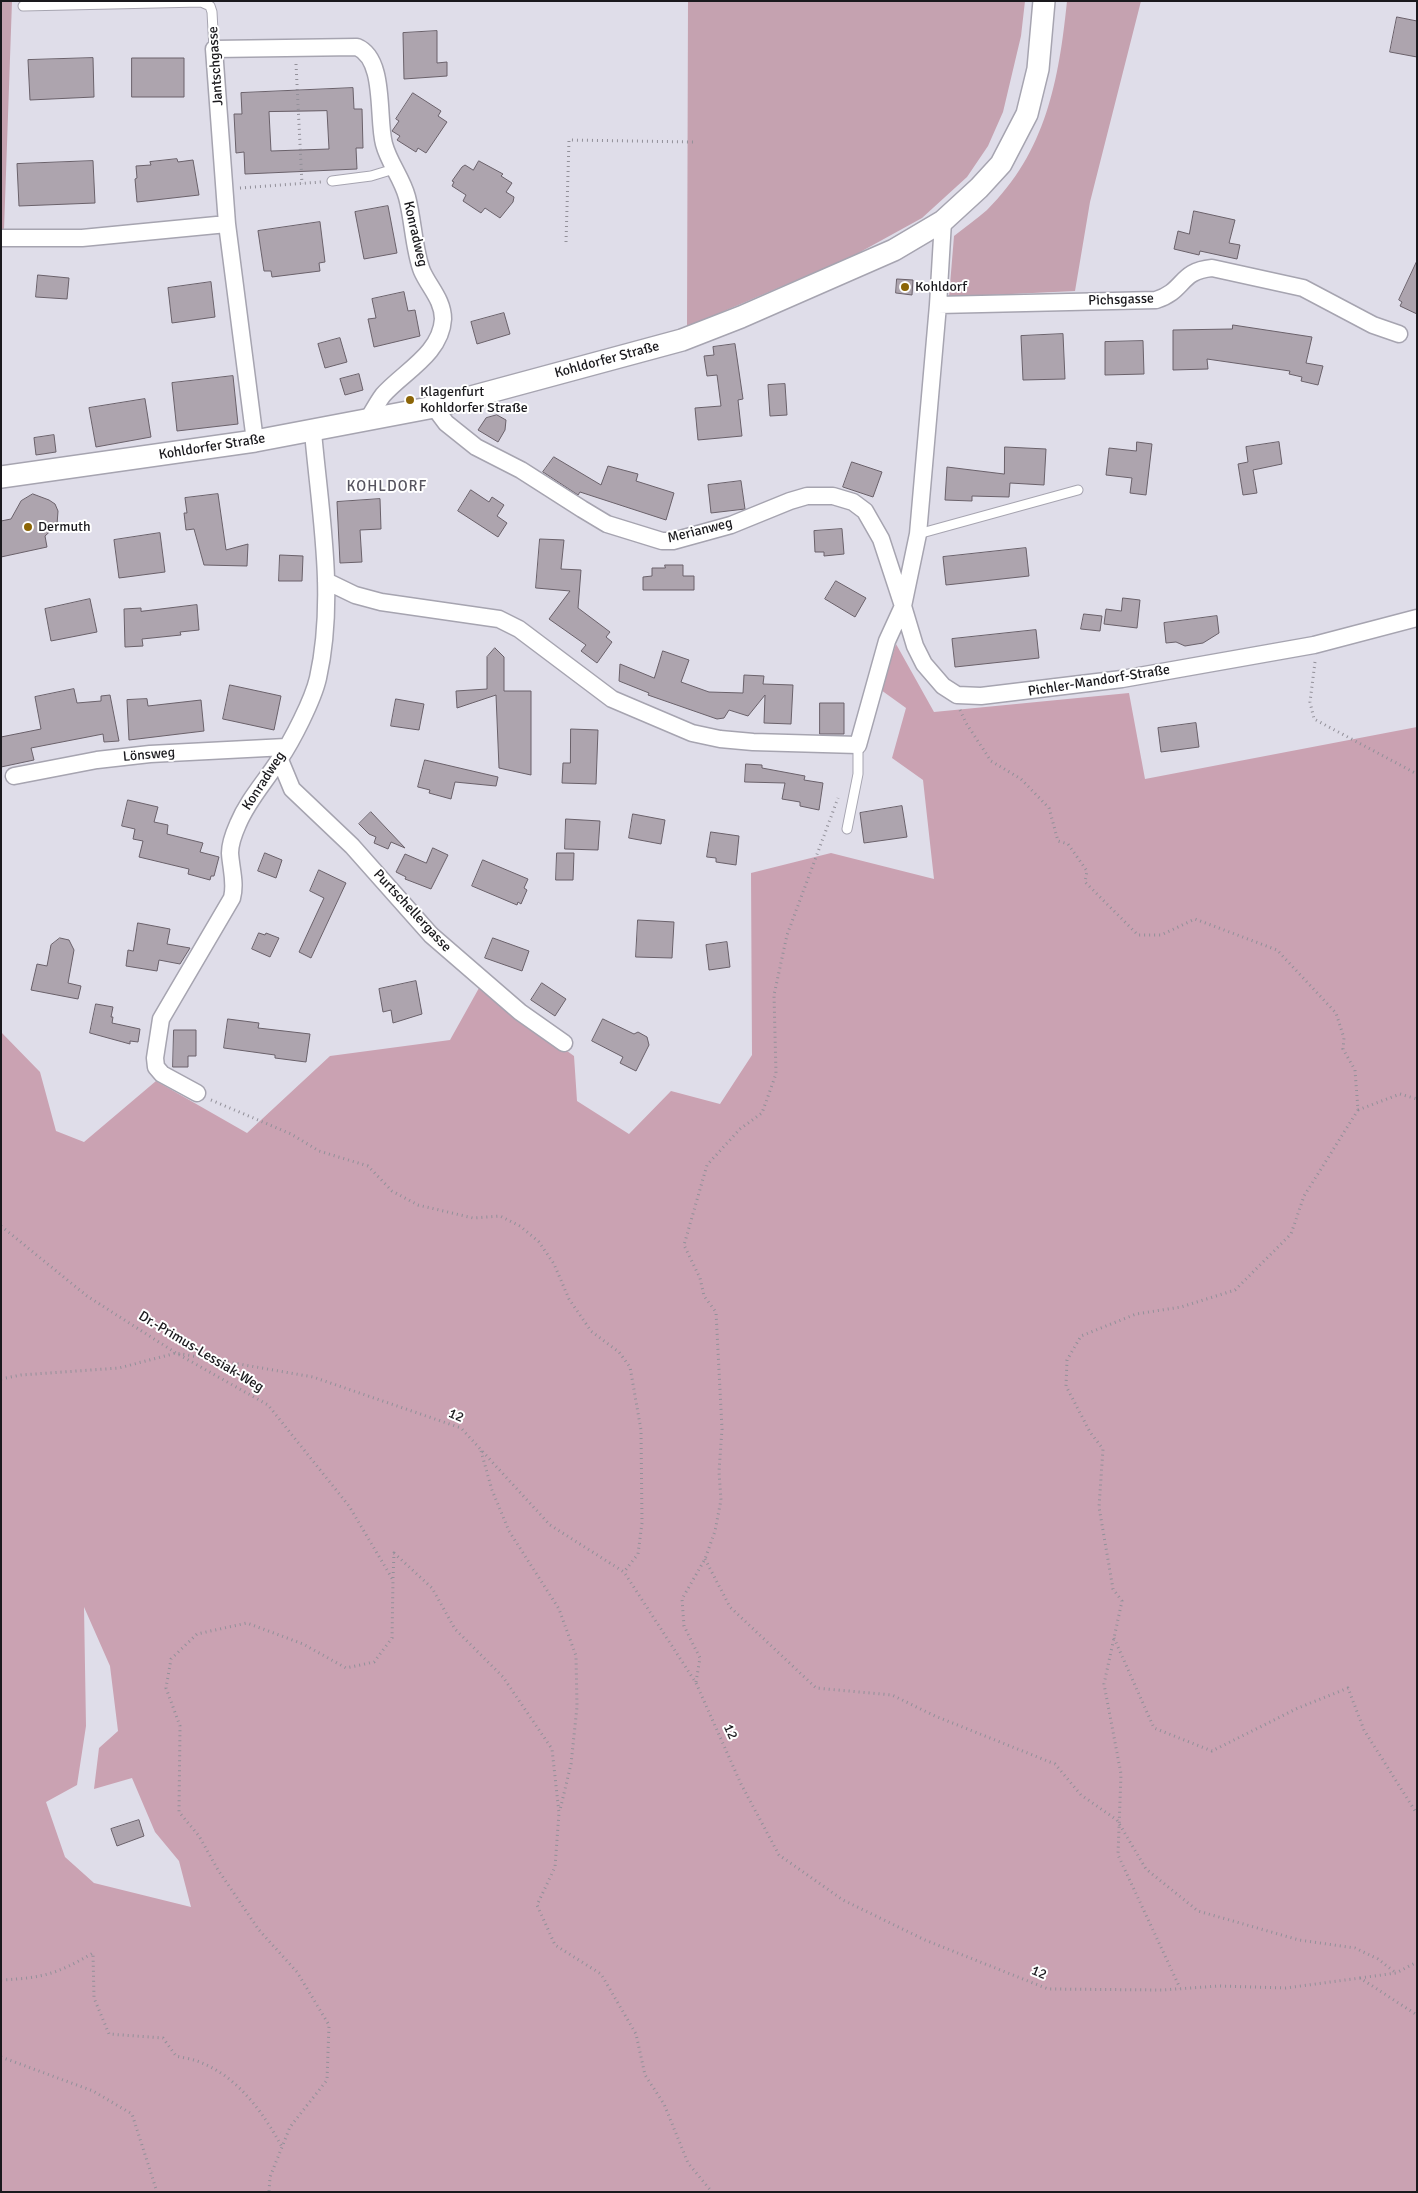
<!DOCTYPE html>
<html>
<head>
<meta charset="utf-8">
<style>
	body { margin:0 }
	#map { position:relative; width:1418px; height:2193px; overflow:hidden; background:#dfdde9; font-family:Signika,sans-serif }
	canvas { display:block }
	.frame { position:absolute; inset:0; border:2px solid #1a191d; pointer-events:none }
</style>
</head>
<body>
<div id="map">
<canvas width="1418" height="2193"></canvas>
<div class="frame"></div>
</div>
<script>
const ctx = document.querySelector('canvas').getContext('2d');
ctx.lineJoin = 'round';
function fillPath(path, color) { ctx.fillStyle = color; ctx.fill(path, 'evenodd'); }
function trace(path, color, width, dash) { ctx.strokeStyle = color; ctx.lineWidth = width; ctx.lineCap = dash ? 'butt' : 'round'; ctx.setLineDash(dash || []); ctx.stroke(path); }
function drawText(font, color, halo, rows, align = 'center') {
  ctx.font = font + ' Signika,sans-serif'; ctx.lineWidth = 4; ctx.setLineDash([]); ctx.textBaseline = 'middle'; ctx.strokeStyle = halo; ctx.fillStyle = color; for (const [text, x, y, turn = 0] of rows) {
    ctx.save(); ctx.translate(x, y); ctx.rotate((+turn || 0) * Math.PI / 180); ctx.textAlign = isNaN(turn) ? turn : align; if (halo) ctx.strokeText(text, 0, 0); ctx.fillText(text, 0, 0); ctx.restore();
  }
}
const green = new Path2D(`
	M1,1H12L4,230H1Z
	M688,1H1025L1021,36L1003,112L988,146L967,177L922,218L853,256L687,327Z
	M1067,1H1141L1090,202L1075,291L949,297L954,236C965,227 977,219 987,210C1046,152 1059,80 1067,1Z`);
const forest = new Path2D(`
	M896,644L934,712L1129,693L1145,779L1417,727V2192H1V1032L40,1072L56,1131L84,1142L156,1081L247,1133L330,1056L450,1040L479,988L574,1056L577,1101L629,1134L671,1091L720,1104L752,1055L751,873L831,853L934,879L923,780L892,758L906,708L881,690ZM84,1607L110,1666L118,1731L99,1748L94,1789L132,1778L155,1832L179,1861L191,1907L94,1883L65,1857L46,1802L77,1785L86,1726Z`);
const building = new Path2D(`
	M1397,17L1417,21V57L1390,52Z
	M437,31V63L447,62V76L404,79L403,33Z
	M93,58L94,97L30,100L28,60Z
	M132,58H184V97H132Z
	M353,88L354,109H362L363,148H356L357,169L245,174L244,152L236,153L234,114H242L241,93ZM327,111L329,149L271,151L269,112Z
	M413,93L441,111L438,116L447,122L426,153L418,148L416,152L397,140L400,136L392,131L399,121L396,119Z
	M177,159L178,162L193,160L199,195L137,202L135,179L137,178L136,166L151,165L150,162Z
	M93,161L95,203L19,206L17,164Z
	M479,161L503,174L501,176L512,183L506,192L514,197L513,202L500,218L485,208L481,213L463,201L466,195L452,186L454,182L452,181L462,167L465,165L473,170Z
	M388,206L397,253L364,259L355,212Z
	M1194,211L1235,220L1229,243L1240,245L1237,259L1200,251L1199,255L1174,249L1178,231L1189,234Z
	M320,222L325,262L319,263L320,271L272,277L271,271H264L258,231Z
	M1417,261V314L1400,306L1402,302L1399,300Z
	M38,275L69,278L67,299L36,297Z
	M897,279L913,280L912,295L896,293Z
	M211,282L215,317L172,323L168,288Z
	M404,292L408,311L415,310L420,336L374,347L368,319L376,318L372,299Z
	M504,313L510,334L477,344L471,322Z
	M1233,325L1312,337L1306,363L1323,366L1318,385L1301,381L1302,377L1289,374L1290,371L1207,359L1208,369L1173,370V330L1232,329Z
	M1063,334L1065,379L1023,380L1021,336Z
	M340,338L347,362L325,368L318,344Z
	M1143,341L1144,374L1105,375V342Z
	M735,344L743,399L738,400L742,436L698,440L695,408L721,406L717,375L707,376L704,356L714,355L713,347Z
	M359,374L363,390L345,395L340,379Z
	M233,376L238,424L177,431L172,383Z
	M785,384L787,415L770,416L768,385Z
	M145,399L151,437L96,447L89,408Z
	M497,415L506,420L505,430L498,442L478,430L486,418Z
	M54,435L56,452L36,455L34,438Z
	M1137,442L1152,444L1146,495L1130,493L1132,478L1106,475L1109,448L1136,451Z
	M1279,442L1282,464L1253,470L1257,493L1243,495L1238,464L1248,462L1246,447Z
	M1005,447L1046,449L1044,485L1010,483L1009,497L972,496V501L945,500L947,467L1004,474Z
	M554,457L601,485L608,466L638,474L636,481L674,493L666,520L580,492L578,495L543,472Z
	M852,462L882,472L873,497L843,487Z
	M741,481L745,509L711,513L708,485Z
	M471,490L489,502L492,497L504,505L497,516L507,523L498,537L458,511Z
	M33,494L49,500L55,504L58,511L57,525L45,536L47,547L1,557V521L11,519L21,501Z
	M218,494L226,550L248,544L247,566L204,565L194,529L186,530L184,513H187L185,498Z
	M380,499L381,529L360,530L362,562L340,563L337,502Z
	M842,529L844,554L824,556V552H815L814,531Z
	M160,533L165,572L119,578L114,540Z
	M540,539L564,540L561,569L581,570L578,608L610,632L606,637L612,642L597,663L581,651L586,645L549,619L570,591L536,588Z
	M1026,548L1029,576L946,585L943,557Z
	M280,555L303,556L302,581H279Z
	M665,565H683V576H694V590H643V577L652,576V568H665Z
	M836,581L866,598L855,617L825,599Z
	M1123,598L1140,600L1137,628L1104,624L1106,609L1121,611Z
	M90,599L97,632L51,641L45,609Z
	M197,605L199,630L180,632L181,635L142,639L143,646L125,647L124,609L141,608V611Z
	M1084,614L1102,616L1100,631L1081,629Z
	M1217,616L1219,633L1203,643L1185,646L1176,642L1166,643L1164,623Z
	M1036,630L1039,658L955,667L952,639Z
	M495,648L504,657V691H531V775L499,768L496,695L457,708L456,691L487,689V657Z
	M663,651L689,660L681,682L709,692L743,693L744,675L764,676L763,684L793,685L791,724L764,723L765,695L748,716L729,710L724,718L717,719L648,695L649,693L619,681L620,664L654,678Z
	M230,685L281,696L274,730L223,719Z
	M74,689L77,703L101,701V696L110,695L119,741L104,742L103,734L31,748L34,760L1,767V737L41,729L35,697Z
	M147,699L148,706L201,700L204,731L129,740L127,700Z
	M396,699L424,704L419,730L391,726Z
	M820,703H844V734H820Z
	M1196,723L1199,747L1161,752L1158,728Z
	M571,729L598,730L596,784L562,783L563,763H570Z
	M425,760L498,777L496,786L455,782L451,799L429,793L430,790L418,787Z
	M746,764L762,765V768L805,776L804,780L823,783L819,810L800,806V802L782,799L785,783L745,782Z
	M128,800L158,807L154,822L168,825L167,834L203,843L200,852L219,857L214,876H211L210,880L188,874L189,869L139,857L143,841L133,839L135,829L122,826Z
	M902,806L907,837L864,843L860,813Z
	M371,812L405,848L391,842L388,849L374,843L376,837L369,834L359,824Z
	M633,814L665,820L661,844L629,838Z
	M566,819L600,821L598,850L565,849Z
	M711,832L739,836L736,865L716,862V858L707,857Z
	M433,848L448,855L431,889L405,879L406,877L396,872L405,854L426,863Z
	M265,853L282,860L276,878L258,871Z
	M557,853H574L573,880H556Z
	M483,860L528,879L524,888L527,890L521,904L518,902L517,905L472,886Z
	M319,870L346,883L311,958L299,952L324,898L310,891Z
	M638,920L674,922L672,958L636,957Z
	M138,923L170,929L167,944L190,948L180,964L159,960L157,971L126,966L128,950L133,951Z
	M259,933L265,935L266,933L279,938L270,957L252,949Z
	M60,938L69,940L74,950L68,983L81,986L78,999L31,990L37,964L47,966L51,945Z
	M493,938L529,951L522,971L485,958Z
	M727,942L730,967L709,970L706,945Z
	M416,981L422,1014L393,1023L391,1010L383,1012L379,989Z
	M542,983L566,999L555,1016L531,1000Z
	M96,1004L113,1007L111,1017H113L112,1023L140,1029L138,1042L130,1041V1044L90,1033Z
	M228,1019L259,1023L258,1028L310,1034L306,1062L275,1058V1055L224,1048Z
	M603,1019L634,1034L638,1032L647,1037L649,1045L636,1071L620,1063L623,1057L592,1041Z
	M174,1030H196V1056H188V1067H173Z
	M139,1820L144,1836L117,1846L111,1829Z`);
const path = new Path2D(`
	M296,64L302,184
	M240,188L321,182
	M566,242L569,140L694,142
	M1315,662L1310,702L1314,719L1417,774
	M960,710L966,723L991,761L1021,779L1049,808L1058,841L1068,844L1087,871L1085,882L1138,935H1161L1195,919L1277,950L1336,1013L1344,1038L1343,1049L1355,1070L1358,1110L1304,1196L1291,1234L1235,1290L1181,1307L1136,1314L1081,1336L1067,1360L1066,1386L1090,1432L1103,1449L1099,1507L1113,1589L1122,1601L1104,1684L1121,1774L1118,1855L1180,1988
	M211,1100L291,1134L319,1151L368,1166L392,1191L418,1205L473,1218L500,1216L520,1226L539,1242L554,1264L569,1299L591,1331L619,1352L630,1367L641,1430L642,1523L638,1554L624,1572
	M1358,1110L1400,1094L1417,1099
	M1,1226L87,1296L176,1353L268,1405L349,1506L393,1580L392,1638L374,1662L346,1668L303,1644L247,1623L197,1634L171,1659L166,1688L180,1726L179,1812L199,1836L218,1870L259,1930L297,1972L329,2025L327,2080L290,2127L270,2177L269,2192
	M1,1379L21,1375L119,1368L176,1353L313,1377L461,1428L550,1525L624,1572L696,1683L741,1784L779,1855L843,1900L925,1940L1048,1989L1162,1990L1219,1986L1286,1988L1360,1978L1417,2015
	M481,1451L492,1490L509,1531L559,1609L576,1656L577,1707L571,1764L560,1810
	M705,1559L730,1607L816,1688L892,1695L935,1716L1055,1764L1081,1795L1117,1820L1146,1869L1198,1911L1299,1940L1355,1948L1378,1959L1396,1973
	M393,1578L394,1553L432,1588L455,1629L503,1677L552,1749L559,1813L555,1867L537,1905L555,1945L601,1974L636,2034L645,2075L664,2104L688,2163L712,2192
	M1114,1638L1154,1728L1212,1751L1298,1708L1348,1688L1364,1730L1417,1814
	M696,1682L700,1658L684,1626L682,1599L705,1559L715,1531L721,1500L719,1472L722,1429L716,1312L704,1296L700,1278L684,1245L707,1165L740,1129L762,1113L776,1074L774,995L787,935L838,798
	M1360,1978L1396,1973L1417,1962
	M1,1980C43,1978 57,1974 93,1953L94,1998L109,2034L163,2038L176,2056C184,2058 194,2059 202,2063C239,2078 264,2114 282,2147
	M1,2057L93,2091L132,2114L157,2192`);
const service = new Path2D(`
	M23,6L201,2L210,6L212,12L214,49
	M332,181L371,176L394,169
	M918,534L1078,490
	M847,829L858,774V745`);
const minor = new Path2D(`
	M943,221L938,305L918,534L903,606L915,646L924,664L943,686L957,695L981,696L1122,679L1314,645L1417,618
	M227,224L214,49L357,47C386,59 377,118 384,144C389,163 402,178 407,197C413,219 414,251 422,271C429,287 443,300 443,319C441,354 403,372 383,395C377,403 372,413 367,421
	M1,238H82L227,224L255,441
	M938,305L1156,300C1185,291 1179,271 1212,268L1303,288L1373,325L1399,334
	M326,581L355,595L381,602L499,619L519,629L612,699L692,733L720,739L753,742L858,745L887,641L903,606L881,539L865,511L853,502L833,496H807L790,501L731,525L673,541H662L607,524L582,509L521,470L476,447L446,423L434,407
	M280,760L292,789L352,846L431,935L520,1012L564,1043
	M14,776L97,760L150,754L286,747
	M197,1093L162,1074L156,1067L155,1058L161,1019L232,898C236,883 231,869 230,853C230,843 234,833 238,824C248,800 265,782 279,760C292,741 313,700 318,678C336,597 320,512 313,432`);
const tertiary = new Path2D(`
	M1,477L255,441L434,407L682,340L741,317L894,250L943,221L979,188L1001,164L1027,114L1038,69L1044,1`);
const markers = [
	[905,287,5,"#8c6507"],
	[410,400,5,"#8c6507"],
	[28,527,5,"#8c6507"]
];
const streetNames = [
	["Jantschgasse",216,66,-94],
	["Konradweg",415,234,77],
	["Pichsgasse",1121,300,-2],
	["Kohldorfer Straße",607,360,-15],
	["Kohldorfer Straße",212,447,-9],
	["Merianweg",700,531,-14],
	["Pichler-Mandorf-Straße",1099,681,-9],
	["Lönsweg",149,755,-5],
	["Konradweg",264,781,-57],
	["Purtschellergasse",412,911,47],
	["Dr.-Primus-Lessiak-Weg",201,1352,31],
	["12",456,1416,24],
	["12",730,1732,66],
	["12",1039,1973,22]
];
const poiNames = [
	["Kohldorf",915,287],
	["Klagenfurt",420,392],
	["Kohldorfer Straße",420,408],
	["Dermuth",38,527]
];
const neighbourhoodNames = [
	["KOHLDORF",387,487]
];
fillPath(green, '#c5a2b0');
fillPath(forest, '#caa2b2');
fillPath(building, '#ada4ae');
trace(building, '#6a616a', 1);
trace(service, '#a6a4b0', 11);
trace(minor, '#a6a4b0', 19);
trace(tertiary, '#a6a4b0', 24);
trace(path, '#929099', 3, [1, 4]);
trace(service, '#fff', 9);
trace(minor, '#fff', 16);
trace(tertiary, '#fff', 21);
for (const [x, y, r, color] of markers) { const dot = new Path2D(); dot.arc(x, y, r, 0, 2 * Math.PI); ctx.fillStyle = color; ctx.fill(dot); trace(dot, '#fff', 2); }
drawText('14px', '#1a191d', '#fff', streetNames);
drawText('14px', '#1a191d', '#fff', poiNames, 'left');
ctx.letterSpacing = '1px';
drawText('15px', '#56545f', '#fff', neighbourhoodNames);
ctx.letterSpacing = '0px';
</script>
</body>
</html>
